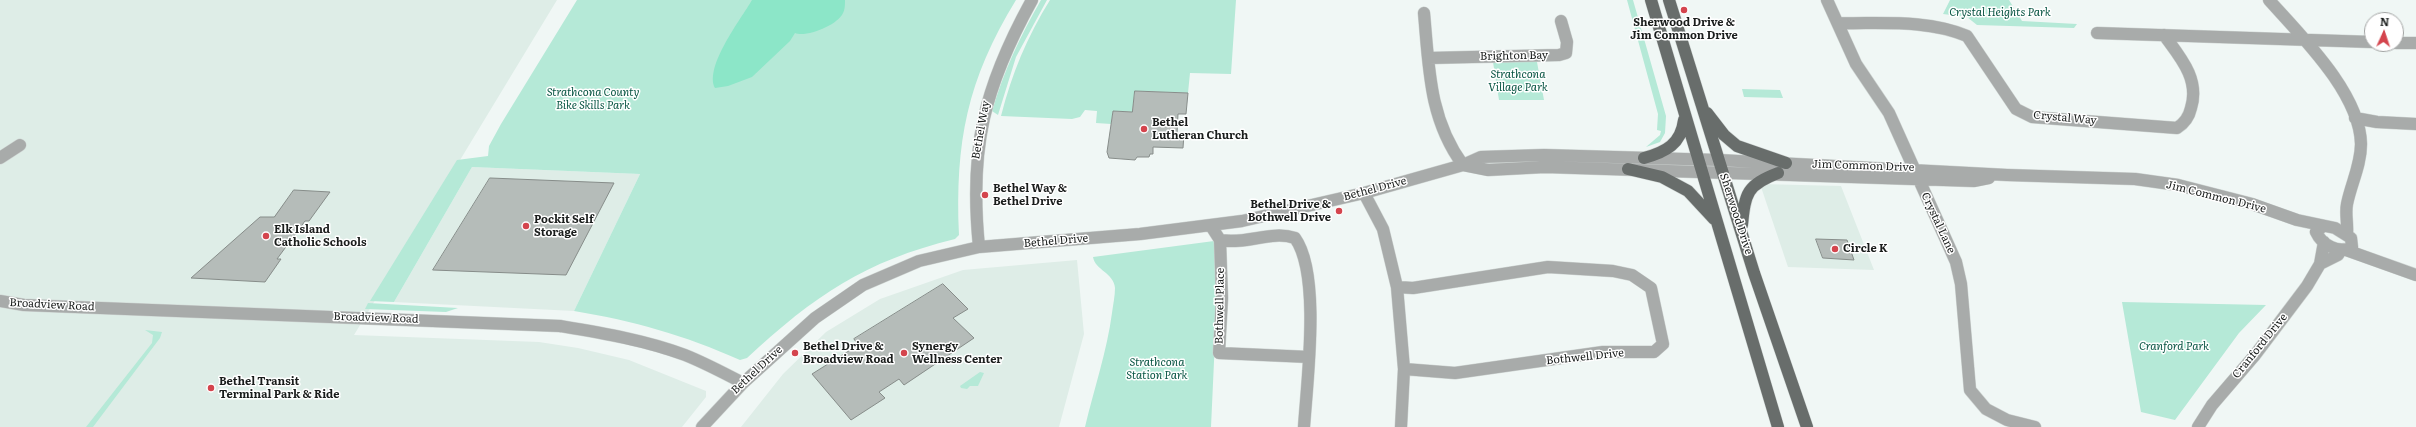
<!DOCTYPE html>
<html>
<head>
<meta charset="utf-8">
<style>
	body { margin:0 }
	#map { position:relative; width:2416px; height:427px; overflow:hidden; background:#f0f7f5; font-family:Literata,serif }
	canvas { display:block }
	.north { position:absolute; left:2364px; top:12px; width:40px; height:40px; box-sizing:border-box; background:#fff; border:1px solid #a3a5a4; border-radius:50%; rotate:3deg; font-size:11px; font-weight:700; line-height:16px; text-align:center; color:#1a1d1c }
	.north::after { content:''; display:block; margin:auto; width:14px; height:18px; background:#d4444d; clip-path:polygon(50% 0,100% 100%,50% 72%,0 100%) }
</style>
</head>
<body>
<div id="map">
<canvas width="2416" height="427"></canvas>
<div class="north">N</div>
</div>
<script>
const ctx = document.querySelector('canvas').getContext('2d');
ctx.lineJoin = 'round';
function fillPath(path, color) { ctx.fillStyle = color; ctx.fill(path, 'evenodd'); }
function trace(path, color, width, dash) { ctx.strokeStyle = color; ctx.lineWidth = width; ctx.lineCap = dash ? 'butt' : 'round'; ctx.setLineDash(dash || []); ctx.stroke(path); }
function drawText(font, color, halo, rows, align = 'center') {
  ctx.font = font + ' Literata,serif'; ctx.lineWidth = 3; ctx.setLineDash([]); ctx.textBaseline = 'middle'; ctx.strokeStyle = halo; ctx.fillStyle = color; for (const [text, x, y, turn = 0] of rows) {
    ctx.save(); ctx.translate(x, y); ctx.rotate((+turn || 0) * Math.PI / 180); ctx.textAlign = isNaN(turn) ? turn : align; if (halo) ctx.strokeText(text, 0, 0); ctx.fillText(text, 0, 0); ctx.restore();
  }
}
const built = new Path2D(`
	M0,0H557L354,335L539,342L578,348L629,360L706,391V397L682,427H0Z
	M472,167L640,174L574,311L394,302Z
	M1760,184L1841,186L1874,270L1788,267Z
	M1077,260L1084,334L1059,427H741L783,374L826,332L880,299L963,270Z`);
const green = new Path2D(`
	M577,0H1016C967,80 955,142 959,235L955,239C865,261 814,296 747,358L740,360C684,335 634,321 574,311L640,174L472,167L394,302L370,301L457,160L488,156L489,146L501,124Z
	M1041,0H1047L1016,57L998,115L992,111C1004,71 1020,36 1041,0Z
	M1050,0H1236L1231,74L1190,73L1188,93L1135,91L1132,112L1113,111L1111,124L1096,123L1097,111L1085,110L1080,117L1072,119L1001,116C1012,73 1027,37 1050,0Z
	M1627,0H1633L1666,116L1665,133L1660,142L1646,147L1660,135L1661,131L1657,130L1658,114Z
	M1950,0H2009L2022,21L2077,24L2074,28L1977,25L1967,17L1943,14Z
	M1493,62H1537L1544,100H1499Z
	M1742,89L1780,90L1783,98L1744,97Z
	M1214,241L1217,244L1219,252L1211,427H1085C1094,389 1107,351 1112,313C1113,305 1115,296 1115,288C1114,273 1095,270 1093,257Z
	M2122,302L2266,305L2239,333L2175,420L2141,412Z
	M368,303L458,308L446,312L365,309Z
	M145,330L162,332L160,338L93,427H86L152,343L153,335Z
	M980,372L984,373L978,386H970L967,389L961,388L960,386Z`);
const water = new Path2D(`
	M752,0H845C845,4 845,10 843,13C838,25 806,38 795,33L790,41L752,77L728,86L715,88C704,67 741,19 752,0Z`);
const building = new Path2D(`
	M1135,91L1188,93L1186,114H1178L1177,134H1184L1183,148L1153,147V154H1150L1149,157H1137L1135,160L1109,158L1107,152L1113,111L1132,112Z
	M490,178L614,183L566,275L433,270Z
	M294,190L330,192L309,221H305L277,259H281L265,282L191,278L260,217H274Z
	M1816,239L1847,240L1854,260L1823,258Z
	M943,284L968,309L953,318L974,338L904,385L899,379L879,392L885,398L851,420L812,374L858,345L854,339Z`);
const minor = new Path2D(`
	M1827,0L1856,64L1889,113L1956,262L1961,284L1970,390L1986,409L2007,420L2035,427
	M2269,0C2301,36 2360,93 2361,144C2361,165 2351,184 2347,204C2345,214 2348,224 2347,234
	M1424,13C1429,68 1429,119 1463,165
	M1838,23C1881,24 1927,19 1967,36L2016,109L2032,117L2177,128C2185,123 2189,117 2191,108C2200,79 2180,57 2164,35
	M2097,33L2372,42
	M2396,43H2416
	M1429,58L1559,55L1566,53L1567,42L1561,21
	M2355,118L2377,122L2416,124
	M0,158L20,145
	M1463,165L1488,170L1545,167L1974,181L1989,178
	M1364,193L1383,229L1397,287L1404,369L1401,427
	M1211,226L1220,240C1247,245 1271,230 1295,238C1321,274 1307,381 1304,427
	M1220,240L1222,298L1219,353L1309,357
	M979,247C969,148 984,87 1032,0
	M2346,250L2416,275
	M2320,264L2338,255L2341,250
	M1397,287L1413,288L1548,267L1613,271L1632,275L1651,288L1663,344L1654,352H1603L1455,373L1404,369
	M0,301L24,305L560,326C602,333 645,340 685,355C705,363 724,373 743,383
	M702,427L743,383L815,318L863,285L919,261L979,247L1140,234L1242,221L1364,193L1463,165L1481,157L1544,155L1719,160L2007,175L2135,179L2178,185L2252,204L2297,220L2335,228L2351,238L2352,247C2338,254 2322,245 2316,232L2323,226
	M2198,427L2212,405L2255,355L2307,286L2320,264L2324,242`);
const major = new Path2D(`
	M1651,0L1778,427
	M1669,0L1754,273L1807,427
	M1707,113L1724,135L1737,146L1786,163
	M1644,158C1666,152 1681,144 1684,120
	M1628,169L1662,177L1688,191L1714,219
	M1742,225C1745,193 1747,185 1778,173`);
const markers = [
	[1684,10,4,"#d4444d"],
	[1144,129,4,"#d4444d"],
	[985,195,4,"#d4444d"],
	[1339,211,4,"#d4444d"],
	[526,226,4,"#d4444d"],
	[266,236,4,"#d4444d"],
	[1835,249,4,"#d4444d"],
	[795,353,4,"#d4444d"],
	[904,353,4,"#d4444d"],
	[211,388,4,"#d4444d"]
];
const parkNames = [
	["Crystal Heights Park",2000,13],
	["Strathcona",1518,75],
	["Village Park",1518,88],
	["Strathcona County",593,93],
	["Bike Skills Park",593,106],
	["Cranford Park",2174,347],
	["Strathcona",1157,363],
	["Station Park",1157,376]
];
const poiNames = [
	["Sherwood Drive &",1684,23,"center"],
	["Jim Common Drive",1684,36,"center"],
	["Bethel",1152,123],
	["Lutheran Church",1152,136],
	["Bethel Way &",993,189],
	["Bethel Drive",993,202],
	["Bethel Drive &",1331,205,"right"],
	["Bothwell Drive",1331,218,"right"],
	["Pockit Self",534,220],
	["Storage",534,233],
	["Elk Island",274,230],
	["Catholic Schools",274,243],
	["Circle K",1843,249],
	["Bethel Drive &",803,347],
	["Broadview Road",803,360],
	["Synergy",912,347],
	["Wellness Center",912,360],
	["Bethel Transit",219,382],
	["Terminal Park & Ride",219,395]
];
const streetNames = [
	["Brighton Bay",1514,56,-1],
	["Crystal Way",2065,118,5],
	["Bethel Way",981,130,-80],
	["Jim Common Drive",1863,166,2],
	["Bethel Drive",1375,189,-15],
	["Jim Common Drive",2216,197,14],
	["Sherwood Drive",1736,214,72],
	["Crystal Lane",1938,223,65],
	["Bethel Drive",1056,241,-5],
	["Broadview Road",52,305,3],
	["Bothwell Place",1220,306,-89],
	["Broadview Road",376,318,2],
	["Cranford Drive",2260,346,-51],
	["Bothwell Drive",1585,357,-6],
	["Bethel Drive",757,370,-43]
];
fillPath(built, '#deede7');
fillPath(green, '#b5e9d7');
fillPath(water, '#8ce6c8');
fillPath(building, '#b5bcb9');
trace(building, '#878d8a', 1);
trace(minor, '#ced4d2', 13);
trace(major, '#ced4d2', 13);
trace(minor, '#a8abaa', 12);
trace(major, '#686d6b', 12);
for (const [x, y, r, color] of markers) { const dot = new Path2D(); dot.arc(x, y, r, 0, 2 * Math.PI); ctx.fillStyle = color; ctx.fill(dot); trace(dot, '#fff', 1.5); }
drawText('italic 11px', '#085543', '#fff', parkNames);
drawText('bold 11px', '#1a1d1c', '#fff', poiNames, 'left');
drawText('11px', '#1a1d1c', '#fff', streetNames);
</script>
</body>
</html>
